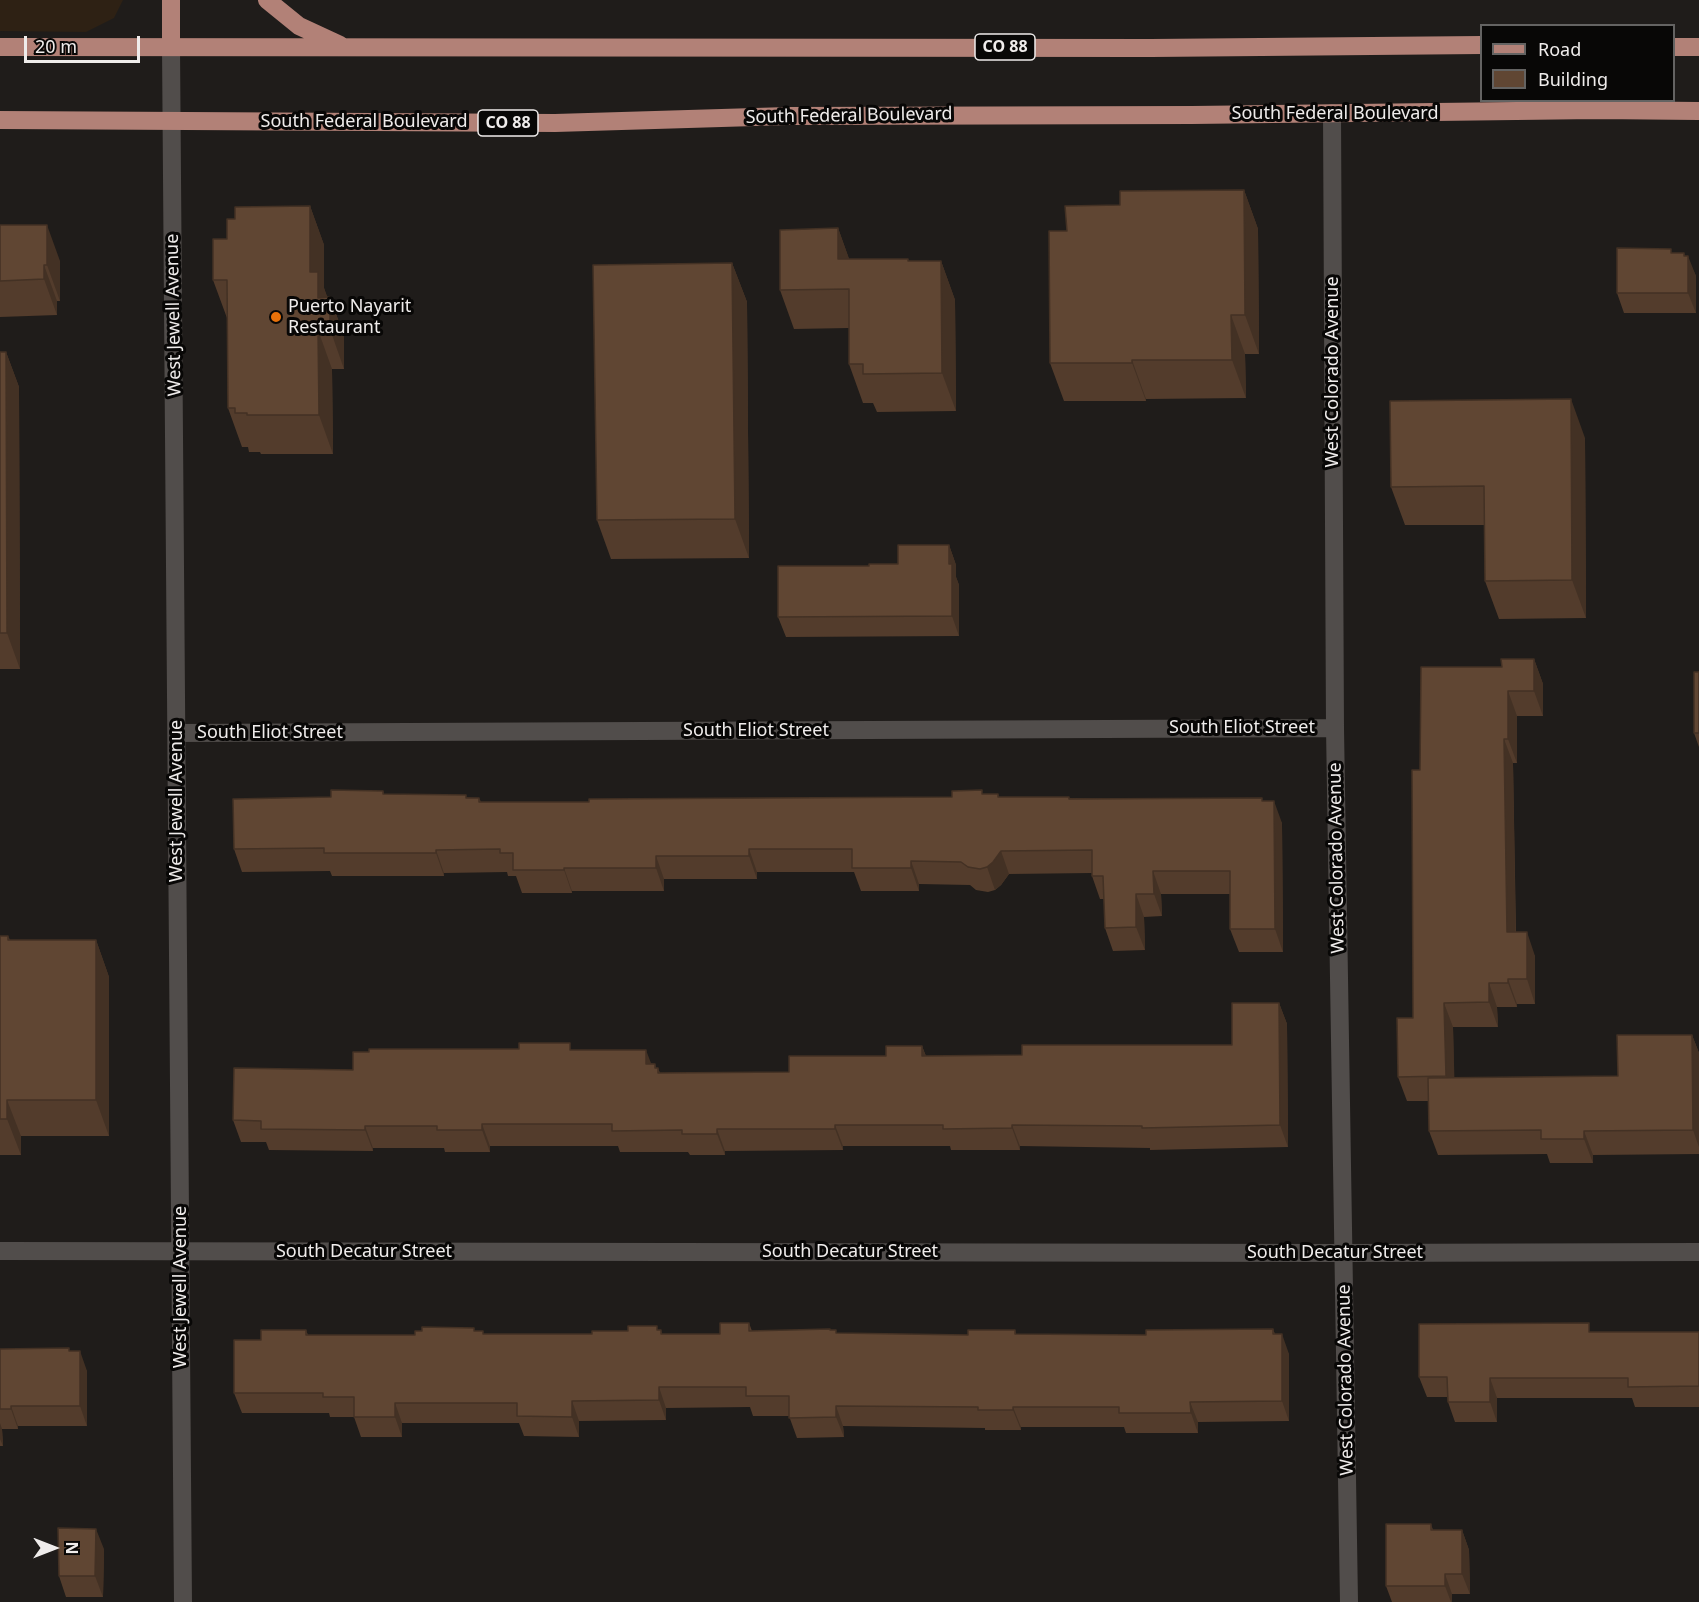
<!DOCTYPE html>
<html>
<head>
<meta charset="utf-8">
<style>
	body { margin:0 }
	#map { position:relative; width:1699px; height:1602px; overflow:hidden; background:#1f1c1a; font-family:"Noto Sans",sans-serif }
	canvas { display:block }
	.legend { position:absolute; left:1480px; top:24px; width:195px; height:78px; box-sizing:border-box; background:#080706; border:2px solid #646362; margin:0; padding:8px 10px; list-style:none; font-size:18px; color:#efeceb }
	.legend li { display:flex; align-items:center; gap:12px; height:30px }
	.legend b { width:30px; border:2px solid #646362 }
	.north { position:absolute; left:24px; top:1518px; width:60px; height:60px; -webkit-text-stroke:4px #080706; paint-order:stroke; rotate:90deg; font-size:16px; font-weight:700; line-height:24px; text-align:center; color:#efeceb }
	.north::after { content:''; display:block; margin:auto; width:21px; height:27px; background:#efeceb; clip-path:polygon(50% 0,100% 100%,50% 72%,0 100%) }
	.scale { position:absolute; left:24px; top:36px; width:116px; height:27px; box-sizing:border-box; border:3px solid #efeceb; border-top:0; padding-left:8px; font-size:18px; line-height:21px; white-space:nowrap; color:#efeceb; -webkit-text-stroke:4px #080706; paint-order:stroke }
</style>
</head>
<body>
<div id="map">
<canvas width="1699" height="1602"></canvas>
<ul class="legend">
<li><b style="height:8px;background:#b28177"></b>Road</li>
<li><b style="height:16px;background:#604633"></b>Building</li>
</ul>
<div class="north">N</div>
<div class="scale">20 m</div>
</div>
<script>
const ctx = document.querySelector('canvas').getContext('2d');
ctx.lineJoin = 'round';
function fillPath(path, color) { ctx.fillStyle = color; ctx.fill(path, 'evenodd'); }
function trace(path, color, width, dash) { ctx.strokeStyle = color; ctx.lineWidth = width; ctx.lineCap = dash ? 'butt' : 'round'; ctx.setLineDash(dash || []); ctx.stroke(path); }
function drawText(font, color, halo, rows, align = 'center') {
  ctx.font = font + ' "Noto Sans",sans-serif'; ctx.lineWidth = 6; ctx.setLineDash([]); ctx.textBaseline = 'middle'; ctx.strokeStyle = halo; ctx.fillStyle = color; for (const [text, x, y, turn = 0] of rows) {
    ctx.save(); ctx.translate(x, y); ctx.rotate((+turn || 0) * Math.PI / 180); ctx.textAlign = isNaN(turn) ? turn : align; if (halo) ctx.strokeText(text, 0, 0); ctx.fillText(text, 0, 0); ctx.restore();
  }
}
const commercial = new Path2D(`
	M0,0H123L114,18L86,32L0,31Z`);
const minor = new Path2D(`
	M171,47L183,1602
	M1332,113L1335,728L1349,1602
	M177,733L1335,728
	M0,1251L1344,1253L1699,1252`);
const major = new Path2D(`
	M171,0V47
	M267,0L299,26L340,45
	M0,47L1151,48L1482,45
	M1674,47H1699
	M0,120L555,123L788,116L1192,115L1597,110L1699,111`);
const wall = new Path2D(`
	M1244,190L1258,229L1259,354H1245L1246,398L1146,399V401H1064L1050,363L1067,231L1120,205Z
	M310,206L324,245V288L327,297H330L344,336V369H332L333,454H261L260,452H249L248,447H242L228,408L227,318L213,280L235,219Z
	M0,225L60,261V301H57V315L0,317Z
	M838,228L849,259L909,261H941L955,300L956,411L877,412L873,403H863L849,364V328L794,329L780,290Z
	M1672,253L1686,256L1696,276V313H1624L1617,293Z
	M732,263L747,302L749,558L611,559L597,520Z
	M0,352H6L19,387L20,669H0Z
	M1585,438L1586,618L1499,619L1485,581L1484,525H1405L1391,487Z
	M949,545L956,565V577L959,585V636L786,637L778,617L869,566L898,564Z
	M1534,659L1543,684V716H1517V763H1513L1516,932L1535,956V1004H1517V1007H1497L1498,1027H1453L1454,1078L1618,1076L1692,1035L1699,1053V1154L1593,1155V1163H1550L1547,1154L1438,1155L1429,1131V1101H1407L1398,1077L1413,1018L1420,770Z
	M1699,672V747L1694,733Z
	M383,791L384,794L479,798L481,802H589L952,797L983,794H998L999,797L1263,801L1282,823L1283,952H1239L1230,929V894H1161L1162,916L1144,917L1145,950L1113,951L1105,928L1104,899H1100L1092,876V873L1009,874L1001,885L995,890L988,892L976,890L970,885L919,884V891H861L854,872H757V879H664V891H572V893H522L516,876H508L507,872L444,873V876H332L330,871L242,872L234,849L331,797Z
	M0,936H8L10,940H96L109,977V1136H21V1155H0Z
	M1279,1003L1287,1024L1288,1147L1150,1150V1148L1020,1146V1150H951L950,1146H843V1150L725,1151V1155H690L688,1152H620L618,1146H490V1152H445L444,1148H373V1151L269,1150L266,1142H241L233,1120L353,1070L573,1050L655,1064L656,1068H658L660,1073L789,1072L886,1056L922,1046L926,1056L1022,1055L1232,1045Z
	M749,1323L752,1331L830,1330L837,1333L968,1335L1015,1330L1016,1334L1146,1335L1273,1329L1275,1334L1289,1354V1421L1198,1422V1433H1126L1124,1427H1021V1430H985V1428L843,1426L844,1437L797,1438L789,1416H753L750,1407L666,1408V1420L579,1421V1437L524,1436L519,1423H402V1437H361L354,1417H330L329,1413H242L234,1393L261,1340L306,1330L308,1335H415L475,1331L484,1334H592L658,1330H661L662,1334H720Z
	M1592,1332H1699V1407H1635L1632,1398H1497V1422H1455L1448,1402L1447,1397H1427L1419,1377Z
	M0,1349L70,1351L87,1371V1426H18V1429H2L3,1446H0Z
	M1431,1524L1433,1530H1462L1469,1550L1470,1594H1452V1602H1392L1386,1586Z
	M104,1549L103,1597H66L59,1576Z`);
const shadedWall = new Path2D(`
	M1244,190L1258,229L1259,354L1245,315Z
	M310,206L324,245V288L330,304V297L344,336V369L310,272Z
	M47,225L60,261V301L47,265Z
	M838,228L852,267L838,259Z
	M1684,253L1688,263V256L1696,276V313L1688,293Z
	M941,261L955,300L956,411L942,373Z
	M732,263L747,302L749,558L735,519Z
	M44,265L57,301V315L44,279Z
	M1231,315L1245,354L1246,398L1232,360Z
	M318,330L332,369L333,454L319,415Z
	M6,352L19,387L20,669L7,633Z
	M1132,360L1146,399V401L1132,363Z
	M1571,399L1585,438L1586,618L1572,580Z
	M949,545L956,565V577L959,585V636L952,616Z
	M1534,659L1543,684V716L1534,691Z
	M1508,691L1517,716V763L1508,739Z
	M1504,739L1513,763L1516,957L1507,932Z
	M1274,801L1282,823L1283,952L1275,929Z
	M749,849L757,872V879L749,856Z
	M436,850L444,873V876L436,853Z
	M1001,851L1009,874L1001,885L995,890L987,867Z
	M656,856L664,879V891L656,868Z
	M911,861L919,884V891L911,868Z
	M564,868L572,891V893L564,870Z
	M1153,871L1161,894L1162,916L1154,894Z
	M1136,894L1144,917L1145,950L1136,927Z
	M1527,932L1535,956V1004L1527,979Z
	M96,940L109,977V1136L96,1100Z
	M1508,979L1517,1004V1007L1508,983Z
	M1489,983L1497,1007L1498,1027L1489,1002Z
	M1279,1003L1287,1024L1288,1147L1280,1125Z
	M1444,1003L1453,1027L1455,1100L1446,1076Z
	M1692,1035L1699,1053V1147L1693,1130Z
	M922,1046L930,1068L922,1056Z
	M646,1050L654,1071L646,1064Z
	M7,1100L21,1136V1155L7,1119Z
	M482,1124L490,1146V1152L482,1130Z
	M835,1125L843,1146V1150L835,1129Z
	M1012,1125L1020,1146V1150L1012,1128Z
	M365,1126L373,1148V1151L365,1130Z
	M717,1129L725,1151V1155L717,1134Z
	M1584,1131L1593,1155V1163L1584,1139Z
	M1282,1334L1289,1354V1421L1282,1401Z
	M80,1351L87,1371V1426L80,1406Z
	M1490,1378L1497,1398V1422L1490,1402Z
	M659,1387L666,1408V1420L659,1400Z
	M572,1401L579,1421V1437L572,1417Z
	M1190,1402L1198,1422V1433L1191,1413Z
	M395,1403L402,1423V1437L395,1417Z
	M11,1406L18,1426V1429L11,1409Z
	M836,1406L843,1426L844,1437L836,1417Z
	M1013,1407L1021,1427V1430L1013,1410Z
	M0,1423L2,1429L3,1446L0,1439Z
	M96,1529L104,1549L103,1597L95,1576Z
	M1462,1530L1469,1550L1470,1594L1462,1574Z
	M1445,1574L1452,1594V1602H1451L1445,1586Z`);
const building = new Path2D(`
	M1244,190L1245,315H1231L1232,360H1132V363H1050L1049,231H1067L1065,206L1120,205V191Z
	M310,206V272H318V298L330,297V330H318L319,415H247V413H235V408H228L227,280H213V239H227V219H235V207Z
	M0,225H47V265H44V279L0,281Z
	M838,228V259H908V261H941L942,373L863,374V364H849V289L780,290V230Z
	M1617,248L1671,249V253H1684V256H1688V293H1617Z
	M732,263L735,519L597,520L593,265Z
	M0,352H6L7,633H0Z
	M1571,399L1572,580L1485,581L1484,486L1391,487L1390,401Z
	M898,545H949V564H952V616L778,617V566H869V564H898Z
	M1501,659H1534V691H1508V739H1504L1507,932H1527V979H1508V983H1489V1002L1444,1003L1446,1076L1398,1077L1397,1018H1413L1412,770H1420L1421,667H1502Z
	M1694,672H1699V733H1694Z
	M331,790L383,791V794L466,795V798H479V802H589V799L952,797V791L982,790V794H998V797H1069V799L1262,798V801H1274L1275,929H1230V871H1153L1154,894H1136V927L1105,928L1103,876H1092V850L1001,851L993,862L987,867L980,869L968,867L961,862L911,861V868H852V849H749V856H656V868H564V870H513V853H500V849L436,850V853H324V848L234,849L233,799L331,797Z
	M0,936H8V940H96V1100H7V1119H0Z
	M1232,1003H1279L1280,1125L1142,1128V1126L1012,1125V1128L943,1129V1125H835V1129H717V1134H682V1130L612,1131V1124H482V1130H437V1126H365V1130L261,1129V1121L233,1120L234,1068L353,1070V1052H369V1049H519V1043H570V1050H646V1064H655V1068H658V1073L789,1072V1056H886V1046H922V1056L1022,1055V1045H1232Z
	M1617,1035H1692L1693,1130L1584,1131V1139H1541V1130L1429,1131L1428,1078L1618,1076Z
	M720,1323H749V1331L830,1329V1330H836V1333L968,1335V1330H1015V1334L1146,1335V1330L1273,1329V1334H1282V1401L1190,1402L1191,1413H1119V1407H1013V1410H978V1407L836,1406V1417L789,1418V1396H746V1387H659V1400L572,1401V1417L517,1416V1403H395V1417H354V1397H323V1393H234V1340H261V1330H306V1335H415V1331H422V1327L474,1328V1331H483V1334H592V1331H628V1326H657V1330H661V1334H720Z
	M1589,1323V1332H1699V1386L1628,1387V1378H1490V1402H1448L1447,1377H1419V1324Z
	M69,1348V1351H80V1406H11V1409H0V1349Z
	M1386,1524H1431V1530H1462V1574H1445V1586H1386Z
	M58,1528L96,1529L95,1576H59Z`);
const markers = [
	[276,317,6,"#e8710a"]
];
const shields = [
	[1005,47,60],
	[508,123,60]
];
const shieldNames = [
	["CO 88",1005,47],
	["CO 88",508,123]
];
const streetNames = [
	["South Federal Boulevard",1335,114],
	["South Federal Boulevard",849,116,-1],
	["South Federal Boulevard",364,122],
	["West Jewell Avenue",174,315,-91],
	["West Colorado Avenue",1333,372,-90],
	["South Eliot Street",1242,728],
	["South Eliot Street",756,731],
	["South Eliot Street",270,733],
	["West Jewell Avenue",177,801,-90],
	["West Colorado Avenue",1337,858,-91],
	["South Decatur Street",364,1252],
	["South Decatur Street",850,1252],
	["South Decatur Street",1335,1253],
	["West Jewell Avenue",181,1287,-90],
	["West Colorado Avenue",1346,1380,-91]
];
const poiNames = [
	["Puerto Nayarit",288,307],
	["Restaurant",288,328]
];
fillPath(commercial, '#2e2114');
trace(minor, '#514d4b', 18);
trace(major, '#b28177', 18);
fillPath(wall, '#533c2c');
fillPath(shadedWall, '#433124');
fillPath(building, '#604633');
trace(building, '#433124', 1.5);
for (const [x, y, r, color] of markers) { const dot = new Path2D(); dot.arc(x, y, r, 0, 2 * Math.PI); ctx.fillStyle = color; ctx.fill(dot); trace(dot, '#080706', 2); }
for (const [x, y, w] of shields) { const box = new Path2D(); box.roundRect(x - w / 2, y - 13, w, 26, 4.5); ctx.fillStyle = '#080706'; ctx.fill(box); trace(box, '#efeceb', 1.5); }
drawText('bold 16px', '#efeceb', null, shieldNames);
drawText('18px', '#efeceb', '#080706', streetNames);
drawText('18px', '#efeceb', '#080706', poiNames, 'left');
</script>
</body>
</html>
